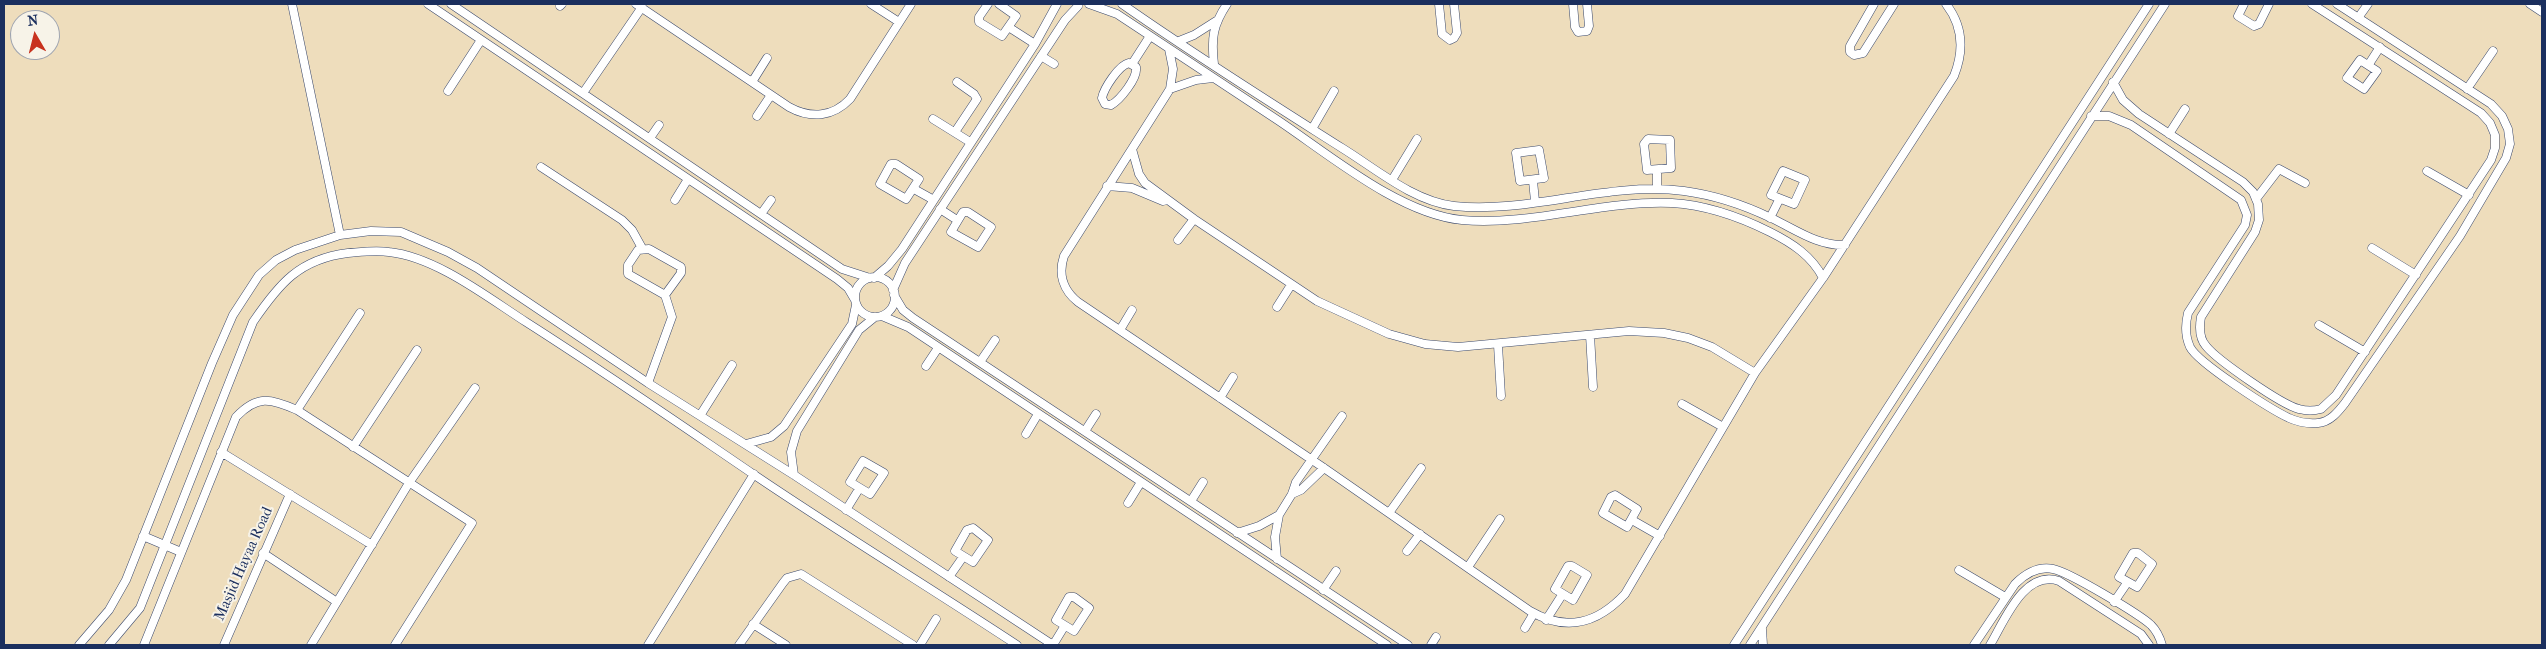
<!DOCTYPE html>
<html>
<head>
<meta charset="utf-8">
<style>
	body { margin:0 }
	#map { position:relative; width:2546px; height:649px; overflow:hidden; background:#eeddbc; font-family:"IM FELL French Canon",serif }
	canvas { display:block }
	.frame { position:absolute; inset:0; border:5px solid #1b2f5e; pointer-events:none }
	.north { position:absolute; left:10px; top:10px; width:50px; height:50px; box-sizing:border-box; background:#f7f3e8; border:1px solid #9fa5b1; border-radius:50%; rotate:352deg; font-size:14px; font-weight:700; line-height:20px; text-align:center; color:#1b2f5e }
	.north::after { content:''; display:block; margin:auto; width:18px; height:22px; background:#c8321e; clip-path:polygon(50% 0,100% 100%,50% 72%,0 100%) }
</style>
</head>
<body>
<div id="map">
<canvas width="2546" height="649"></canvas>
<div class="frame"></div>
<div class="north">N</div>
</div>
<script>
const ctx = document.querySelector('canvas').getContext('2d');
ctx.lineJoin = 'round';
function trace(path, color, width, dash) { ctx.strokeStyle = color; ctx.lineWidth = width; ctx.lineCap = dash ? 'butt' : 'round'; ctx.setLineDash(dash || []); ctx.stroke(path); }
function drawText(font, color, halo, rows, align = 'center') {
  ctx.font = font + ' "IM FELL French Canon",serif'; ctx.lineWidth = 4; ctx.setLineDash([]); ctx.textBaseline = 'middle'; ctx.strokeStyle = halo; ctx.fillStyle = color; for (const [text, x, y, turn = 0] of rows) {
    ctx.save(); ctx.translate(x, y); ctx.rotate((+turn || 0) * Math.PI / 180); ctx.textAlign = isNaN(turn) ? turn : align; if (halo) ctx.strokeText(text, 0, 0); ctx.fillText(text, 0, 0); ctx.restore();
  }
}
const minor = new Path2D(`
	M292,4L340,235
	M428,4L837,279L848,288L855,300
	M451,4L842,269L870,278
	M636,4L789,107C811,119 833,117 850,99L911,4
	M871,4L899,22
	M988,4L979,17V22L1002,36L1016,16L999,4
	M1089,4L1117,14C1171,50 1225,85 1279,121C1331,156 1400,214 1462,220C1532,226 1602,200 1672,203C1706,205 1740,217 1770,232C1792,243 1812,256 1823,278
	M1122,4C1193,54 1268,101 1342,148C1376,169 1413,201 1454,206C1530,214 1607,181 1684,191C1714,195 1744,205 1771,218C1795,229 1817,246 1845,245
	M1439,4L1442,34L1450,40L1454,38L1457,33L1454,4
	M1573,4L1575,27L1578,32L1587,31L1589,26L1587,4
	M1874,4L1850,46V52L1854,55L1863,53L1894,4
	M2244,4L2238,16L2254,26L2259,24L2269,4
	M2530,4L2542,12
	M560,6L562,4
	M2358,18L2368,4
	M1010,28L1035,44
	M1179,41L1194,35L1216,21
	M1169,49L1173,69L1170,89L1064,256C1058,274 1063,290 1078,302L1324,468L1530,611C1566,632 1597,624 1625,594L1755,373L1823,278L1954,76C1964,51 1963,26 1946,4
	M1041,56L1054,64
	M2360,60L2377,71L2364,89L2347,78Z
	M1129,63L1136,67C1138,78 1120,100 1111,105L1105,104L1102,98C1104,88 1119,65 1129,63Z
	M1132,64L1150,36
	M1214,64C1211,38 1213,25 1227,4
	M2369,64L2380,47
	M752,82L767,58
	M2113,82L2123,100L2139,114L2243,182L2253,192L2258,204L2259,220L2255,232L2201,317C2199,328 2199,338 2206,346C2217,360 2282,405 2299,409C2306,411 2314,411 2321,409L2336,395L2491,160L2495,148V135L2490,123L2481,113L2312,4
	M1170,89L1196,80L1213,78
	M2467,89L2493,51
	M448,91L481,40
	M583,93L642,7
	M757,116L771,95
	M2091,116H2109L2131,125L2241,200L2247,215L2245,225L2188,313C2185,325 2185,336 2190,347C2198,363 2270,409 2289,418C2298,422 2308,424 2318,423C2330,422 2338,412 2345,403L2460,236L2506,158L2510,144L2508,129L2502,116L2491,104L2337,4
	M933,119L970,142
	M1312,129L1334,91
	M955,132L977,99L974,94L957,82
	M2169,134L2185,109
	M650,138L659,125
	M1648,139L1670,140L1671,168L1647,170L1644,144Z
	M1132,149L1139,174L1145,183L1194,219L1317,301L1389,334L1425,344L1458,347L1629,331L1664,333L1688,338L1712,347L1755,373
	M1539,150L1544,178L1520,181L1516,153Z
	M891,164H896L919,179L906,199L880,184Z
	M541,167L622,220L632,230L642,248
	M1657,170V189
	M1783,171L1805,180L1794,204L1771,195Z
	M2427,171L2469,195
	M1392,180L1417,139
	M1533,181L1535,201
	M1107,186L1132,188L1163,201L1167,200
	M914,189L932,199
	M2256,199L2279,169L2305,183
	M675,200L688,179
	M940,209L957,220
	M963,212H968L991,227L978,247L951,232Z
	M761,214L771,200
	M1770,218L1779,200
	M1178,240L1194,219
	M2372,248L2416,275
	M855 297a20 20 0 1 1 40 0a20 20 0 1 1-40 0Z
	M874,278L888,266L902,249L1035,44L1057,4
	M893,290L905,263L1065,20L1078,6
	M894,295L903,310L913,318L1408,645
	M1277,307L1291,285
	M882,316L908,327L1387,645
	M2319,325L2365,352
	M1120,330L1132,310
	M1590,335L1593,387
	M1498,345L1501,396
	M980,362L995,340
	M926,366L938,348
	M648,383L672,317L665,295L628,274V265L638,250L649,249L681,267V273L665,295
	M1220,398L1233,377
	M1682,404L1723,427
	M297,410L360,313
	M701,414L732,365
	M1085,431L1096,414
	M1026,434L1038,414
	M746,444L771,437L784,426L852,324L856,305
	M353,447L417,350
	M221,452L372,545
	M863,461L884,473L870,494L850,482Z
	M794,475L791,452L797,431L859,330L875,317
	M1292,494L1301,490L1324,468
	M1615,495L1637,509L1627,527L1603,513L1611,497Z
	M1191,501L1203,482
	M1128,503L1141,482
	M846,510L859,489
	M1389,513L1421,468
	M1632,520L1660,536
	M973,528L988,540L973,562L955,551L967,530Z
	M1237,533L1259,526L1279,515
	M143,536L181,552
	M1407,551L1420,534
	M263,553L337,602
	M2133,553H2138L2152,564L2137,587L2119,577Z
	M1277,559L1275,537L1279,515L1292,494L1296,482L1342,416
	M1568,566H1572L1587,575L1573,600L1555,589Z
	M1468,567L1500,519
	M1959,570L2005,597
	M949,577L963,557
	M1323,590L1336,571
	M1069,597H1074L1089,608L1074,631L1056,620Z
	M2114,602L2127,583
	M1546,620L1562,595
	M753,624L786,645
	M1525,628L1534,613
	M1762,629L1763,645
	M79,645L109,610L126,580L212,363L233,315L259,275L276,260L295,250L340,235L371,231L401,232L448,252L477,268L648,383L794,475L1053,645
	M109,645L140,608L253,322C279,284 299,259 348,253C361,252 375,250 389,252C436,257 487,297 526,322C603,371 678,423 753,474C840,533 929,587 1017,645
	M144,645L236,417C257,395 270,398 297,410L472,523L395,645
	M224,645L290,494
	M311,645L409,483L475,388
	M648,645L754,474
	M739,645L783,583L787,578L801,574L913,645
	M920,645L936,619
	M1053,645L1064,627
	M1431,645L1436,637
	M1734,645L2149,4
	M1750,645L2165,4
	M1974,645L2015,584C2026,573 2038,566 2053,569C2069,572 2139,614 2151,625C2157,631 2160,638 2162,645
	M1990,645C2004,622 2024,569 2059,581L2141,634L2149,645`);
const streetNames = [
	["Masjid Hayaa Road",244,564,-66]
];
trace(minor, '#3b496c', 9);
trace(minor, '#fff', 8);
drawText('15px', '#1b2f5e', '#f7f3e8', streetNames);
</script>
</body>
</html>
